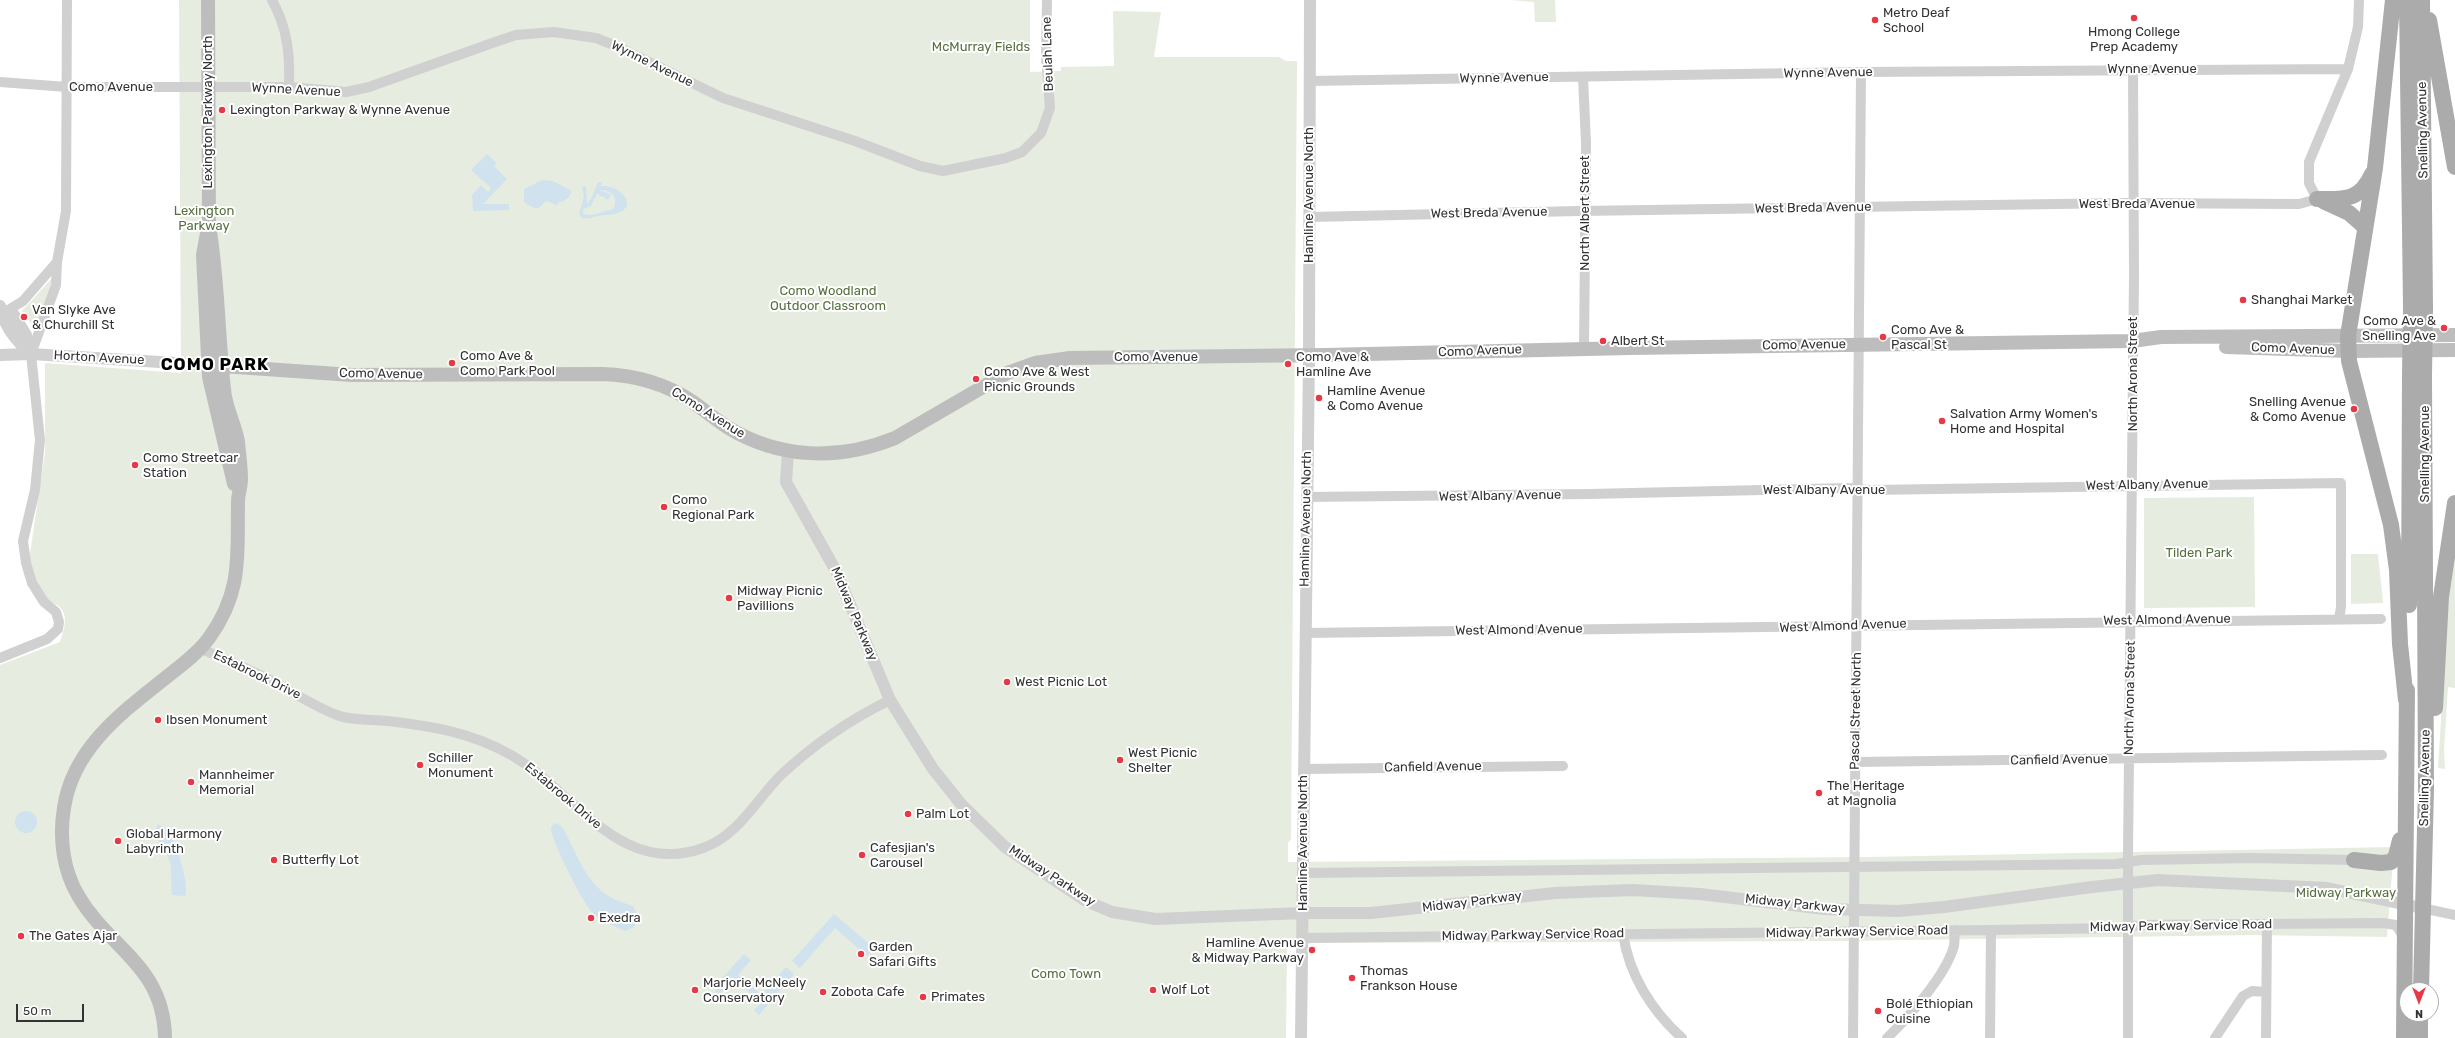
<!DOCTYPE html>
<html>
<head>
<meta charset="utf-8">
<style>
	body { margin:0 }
	#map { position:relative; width:2455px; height:1038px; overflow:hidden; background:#fff; font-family:Rubik,sans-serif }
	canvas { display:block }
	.north { position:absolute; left:2399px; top:982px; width:40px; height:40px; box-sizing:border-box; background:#fff; border:1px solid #adadad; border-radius:50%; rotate:180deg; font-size:11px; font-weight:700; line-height:16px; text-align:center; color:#333 }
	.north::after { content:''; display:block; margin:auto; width:14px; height:18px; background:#e63946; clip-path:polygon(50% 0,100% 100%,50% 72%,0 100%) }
	.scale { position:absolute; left:16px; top:1004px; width:68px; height:18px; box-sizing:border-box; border:2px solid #333; border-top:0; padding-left:5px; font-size:12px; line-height:14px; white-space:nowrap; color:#333; -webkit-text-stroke:3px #fff; paint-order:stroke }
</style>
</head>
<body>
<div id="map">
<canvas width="2455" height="1038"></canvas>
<div class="north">N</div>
<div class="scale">50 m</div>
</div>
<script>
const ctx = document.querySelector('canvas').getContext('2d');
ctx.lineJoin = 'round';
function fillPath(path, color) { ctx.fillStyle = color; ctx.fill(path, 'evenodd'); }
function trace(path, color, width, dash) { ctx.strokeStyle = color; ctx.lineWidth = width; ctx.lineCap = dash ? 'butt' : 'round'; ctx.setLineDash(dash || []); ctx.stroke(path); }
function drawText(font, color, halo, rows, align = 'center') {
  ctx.font = font + ' Rubik,sans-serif'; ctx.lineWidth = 4; ctx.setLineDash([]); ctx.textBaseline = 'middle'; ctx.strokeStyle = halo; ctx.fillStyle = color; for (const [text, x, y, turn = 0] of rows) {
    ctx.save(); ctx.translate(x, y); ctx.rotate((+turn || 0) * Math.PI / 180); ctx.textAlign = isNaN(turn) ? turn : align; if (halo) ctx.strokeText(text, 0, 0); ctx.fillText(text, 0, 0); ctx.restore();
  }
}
const green = new Path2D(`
	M179,0H1030V72L1061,71V67L1114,66L1113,11L1161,12L1154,57H1279L1286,61H1297L1291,839L1288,843V862L1869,857L2394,847L2387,937L2251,935L1840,941L1313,943L1287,948L1286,1038H0V665L60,642C64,630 70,613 57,605C48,600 46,602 40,592C35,582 34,571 29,560L45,453V363L181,373Z
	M1510,0H1555L1556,22H1535L1534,2Z
	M53,277L38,324L32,325L22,311Z
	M2254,497L2255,607L2144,608V498Z
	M2455,536V688L2448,687L2444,750L2445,769L2438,768L2448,609Z
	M2351,554H2378L2383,603L2351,604Z`);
const water = new Path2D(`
	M487,154L496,163L494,166L507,179L483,204H509V210L473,211L472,195L481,185L488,192L491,188L471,170Z
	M542,180L553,181L572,191L569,197L562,202L560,201L557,205L546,201L539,208H534L524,202V189Z
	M598,182L602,183L600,186C625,184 644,214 604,215C596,215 591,220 582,218L579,214L584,197L582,187L586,186L587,204L591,199ZM601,190C612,190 619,198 613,209L592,215L583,214V209L591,206L597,194H600L599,197L602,196L608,200L611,195L603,191L600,192Z
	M15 822a11 11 0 1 1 22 0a11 11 0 1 1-22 0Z
	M554,823L560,825L564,830C576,852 586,883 610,897C617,901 625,903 633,906L638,917L634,927L625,931C614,926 601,921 593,913C583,904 551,840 551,828Z
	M158,824C161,826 166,828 168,831C176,840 190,886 185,896L172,895C170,863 175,863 154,835Z
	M834,914L874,948L867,956L835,928L800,968L792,961Z
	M744,954L751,960L738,975L762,995L786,967L794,974L759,1015L754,1010L761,1003L732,977L714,1003L716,997L715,986Z`);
const minor = new Path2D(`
	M272,0C288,29 290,55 289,87
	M1583,77L1586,143L1584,349
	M1309,81L1861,72L2348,69
	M0,82L67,87H289L346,92L369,87L498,41L516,35L554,32L596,38L616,46L723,98L855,141L920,166L943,171L1006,158L1022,152L1041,133L1050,108L1046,56L1047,0
	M1309,217L1579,211L2125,203L2299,204L2317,199L2309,183V162L2348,69L2358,27L2359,0
	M0,315L23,301L57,262
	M1306,497L1589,494L1848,488L1870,490L2341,483V607L2339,619
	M1305,633L2381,619
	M199,648C224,659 249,669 272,681C293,692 315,707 337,715C352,721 372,719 388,721C432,726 473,733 511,755C574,791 620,878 703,848C738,836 756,800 781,775C813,745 849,720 890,700
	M0,658L47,639L58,629L59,622L56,612L44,602L32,583L26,563L23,541L35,490L40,440L31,354L56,285L57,262L66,211L67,0
	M1855,762L2382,755
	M1303,769L1563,766
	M1302,873L2116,864L2141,860L2251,858L2354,860
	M2422,908L2455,915
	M1623,934C1629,975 1652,1011 1682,1038
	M1302,938L1991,930L2116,928L2141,925L2383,923L2396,925L2404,938
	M1853,1038L1861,72
	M1887,1038C1909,1017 1946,975 1954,946C1955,941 1954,935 1955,930
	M1990,1038L1991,930
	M2128,1038V854L2134,276L2133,69
	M2215,1038L2243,996L2252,991L2266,992
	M2266,1038L2267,924`);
const tertiary = new Path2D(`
	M0,306C4,312 3,315 5,321C10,334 21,345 31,354
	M4,312L14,315L26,335L31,354
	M0,355L31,354L208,365
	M788,452L786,482L836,571L890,700L933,769L961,804L1005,847L1086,901L1112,912L1155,919L1303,913H1371L1555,893L1633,890L1700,894L1825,909L1898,911L1944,907L2092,887L2158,880L2327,888L2422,908
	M1301,1038L1309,356L1310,0`);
const secondary = new Path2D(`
	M207,233L203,255L209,377L234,484
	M2226,347L2349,351L2455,350
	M208,365L352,375L602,374C635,375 665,383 693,402C704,410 715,419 727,427C779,459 839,461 895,438L1007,373L1035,363L1070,358L1324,355L1630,348L2132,341L2161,337L2455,335
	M165,1038C164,966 110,949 79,897C63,871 59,838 64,808C73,747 124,711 169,675C183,664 199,652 209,638C243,591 237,555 238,502C238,494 241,487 241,479C241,467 239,454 238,442C235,424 225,407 224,389C218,334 218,279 209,225L208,0`);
const primary = new Path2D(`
	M2393,0L2375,168L2348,336L2349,361L2391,525L2397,570L2400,644L2406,700
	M2407,0L2411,306
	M2422,0L2425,307
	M2429,20L2455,167
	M2317,199C2344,199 2359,202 2372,174
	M2323,201L2349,213L2365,227
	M2409,605L2410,376
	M2435,708L2441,597L2455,503
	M2354,860L2381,863L2391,862L2396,856L2400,840
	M2421,990L2426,789L2424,376
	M2404,1038L2407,690
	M2420,1038V1014`);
const primaryBridge = new Path2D(`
	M2410,376L2411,306
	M2424,376L2425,307`);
const markers = [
	[2134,18,4,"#e63946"],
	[1875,20,4,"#e63946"],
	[222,110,4,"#e63946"],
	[2243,300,4,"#e63946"],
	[24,317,4,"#e63946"],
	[2444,328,4,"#e63946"],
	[1883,337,4,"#e63946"],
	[1603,341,4,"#e63946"],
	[452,363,4,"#e63946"],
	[1288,364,4,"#e63946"],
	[976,379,4,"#e63946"],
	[1319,398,4,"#e63946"],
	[2354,409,4,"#e63946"],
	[1942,421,4,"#e63946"],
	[135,465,4,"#e63946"],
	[664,507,4,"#e63946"],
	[729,598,4,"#e63946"],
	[1007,682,4,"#e63946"],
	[158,720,4,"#e63946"],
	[1120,760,4,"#e63946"],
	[420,765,4,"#e63946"],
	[191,782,4,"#e63946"],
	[1819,793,4,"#e63946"],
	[908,814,4,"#e63946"],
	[118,841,4,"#e63946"],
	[862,855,4,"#e63946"],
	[274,860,4,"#e63946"],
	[591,918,4,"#e63946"],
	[21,936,4,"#e63946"],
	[1312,950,4,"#e63946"],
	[861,954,4,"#e63946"],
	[1352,978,4,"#e63946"],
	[695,990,4,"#e63946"],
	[1153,990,4,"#e63946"],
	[823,992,4,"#e63946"],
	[923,997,4,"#e63946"],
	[1878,1011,4,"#e63946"]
];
const poiNames = [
	["Metro Deaf",1883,13],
	["School",1883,28],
	["Hmong College",2134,32,"center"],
	["Prep Academy",2134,47,"center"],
	["Lexington Parkway & Wynne Avenue",230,110],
	["Shanghai Market",2251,300],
	["Van Slyke Ave",32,310],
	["& Churchill St",32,325],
	["Como Ave &",2436,321,"right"],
	["Snelling Ave",2436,336,"right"],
	["Como Ave &",1891,330],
	["Pascal St",1891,345],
	["Albert St",1611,341],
	["Como Ave &",460,356],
	["Como Park Pool",460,371],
	["Como Ave &",1296,357],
	["Hamline Ave",1296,372],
	["Como Ave & West",984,372],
	["Picnic Grounds",984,387],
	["Hamline Avenue",1327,391],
	["& Como Avenue",1327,406],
	["Snelling Avenue",2346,402,"right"],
	["& Como Avenue",2346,417,"right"],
	["Salvation Army Women's",1950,414],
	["Home and Hospital",1950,429],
	["Como Streetcar",143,458],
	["Station",143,473],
	["Como",672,500],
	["Regional Park",672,515],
	["Midway Picnic",737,591],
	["Pavillions",737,606],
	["West Picnic Lot",1015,682],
	["Ibsen Monument",166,720],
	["West Picnic",1128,753],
	["Shelter",1128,768],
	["Schiller",428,758],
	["Monument",428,773],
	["Mannheimer",199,775],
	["Memorial",199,790],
	["The Heritage",1827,786],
	["at Magnolia",1827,801],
	["Palm Lot",916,814],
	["Global Harmony",126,834],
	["Labyrinth",126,849],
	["Cafesjian's",870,848],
	["Carousel",870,863],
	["Butterfly Lot",282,860],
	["Exedra",599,918],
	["The Gates Ajar",29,936],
	["Hamline Avenue",1304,943,"right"],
	["& Midway Parkway",1304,958,"right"],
	["Garden",869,947],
	["Safari Gifts",869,962],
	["Thomas",1360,971],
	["Frankson House",1360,986],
	["Marjorie McNeely",703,983],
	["Conservatory",703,998],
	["Wolf Lot",1161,990],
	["Zobota Cafe",831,992],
	["Primates",931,997],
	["Bolé Ethiopian",1886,1004],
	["Cuisine",1886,1019]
];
const parkNames = [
	["McMurray Fields",981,47],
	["Lexington",204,211],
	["Parkway",204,226],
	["Como Woodland",828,291],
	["Outdoor Classroom",828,306],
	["Tilden Park",2199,553],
	["Midway Parkway",2346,893],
	["Como Town",1066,974]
];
const streetNames = [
	["Beulah Lane",1048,54,-92],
	["Wynne Avenue",652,64,26],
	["Wynne Avenue",2152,69],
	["Wynne Avenue",1828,73,-1],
	["Wynne Avenue",1504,78,-1],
	["Como Avenue",111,87],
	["Wynne Avenue",296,90,3],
	["Lexington Parkway North",208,112,-90],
	["Snelling Avenue",2423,130,-91],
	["Hamline Avenue North",1309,195,-90],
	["West Breda Avenue",2137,204],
	["West Breda Avenue",1813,208,-1],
	["West Breda Avenue",1489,213,-1],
	["North Albert Street",1585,213,-90],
	["Como Avenue",1804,345,-1],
	["Como Avenue",2293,349,2],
	["Como Avenue",1480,351,-2],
	["Como Avenue",1156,357],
	["Horton Avenue",99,358,3],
	["Como Avenue",381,374,1],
	["North Arona Street",2133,374,-90],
	["Como Avenue",708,413,32],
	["Snelling Avenue",2425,454,-90],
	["West Albany Avenue",2147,485,-1],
	["West Albany Avenue",1824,490],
	["West Albany Avenue",1500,496,-1],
	["Hamline Avenue North",1306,519,-89],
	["Midway Parkway",854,614,67],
	["West Almond Avenue",2167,620,-1],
	["West Almond Avenue",1843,626,-2],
	["West Almond Avenue",1519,630,-1],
	["Estabrook Drive",257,675,26],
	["North Arona Street",2130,698,-89],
	["Pascal Street North",1856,711,-89],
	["Canfield Avenue",2059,760,-1],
	["Canfield Avenue",1433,767,-1],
	["Snelling Avenue",2425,778,-89],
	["Estabrook Drive",563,796,40],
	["Hamline Avenue North",1303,843,-90],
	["Midway Parkway",1052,876,33],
	["Midway Parkway",1472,902,-7],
	["Midway Parkway",1795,904,6],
	["Midway Parkway Service Road",2181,926,-1],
	["Midway Parkway Service Road",1857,932,-1],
	["Midway Parkway Service Road",1533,935,-1]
];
const districtNames = [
	["COMO PARK",215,365]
];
fillPath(green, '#e6ecdf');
fillPath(water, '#cfe2ee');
trace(minor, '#d0d0d0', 10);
trace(tertiary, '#d0d0d0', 12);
trace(secondary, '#bdbdbd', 14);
trace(primary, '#ababab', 16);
trace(primaryBridge, '#ababab', 16);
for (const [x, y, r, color] of markers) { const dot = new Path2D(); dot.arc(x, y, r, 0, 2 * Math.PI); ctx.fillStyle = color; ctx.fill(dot); trace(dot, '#fff', 1.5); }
drawText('13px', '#333', '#fff', poiNames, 'left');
drawText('13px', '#56703f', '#fff', parkNames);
drawText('13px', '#333', '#fff', streetNames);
ctx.letterSpacing = '1px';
drawText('bold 17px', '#000', '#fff', districtNames);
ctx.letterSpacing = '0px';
</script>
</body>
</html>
